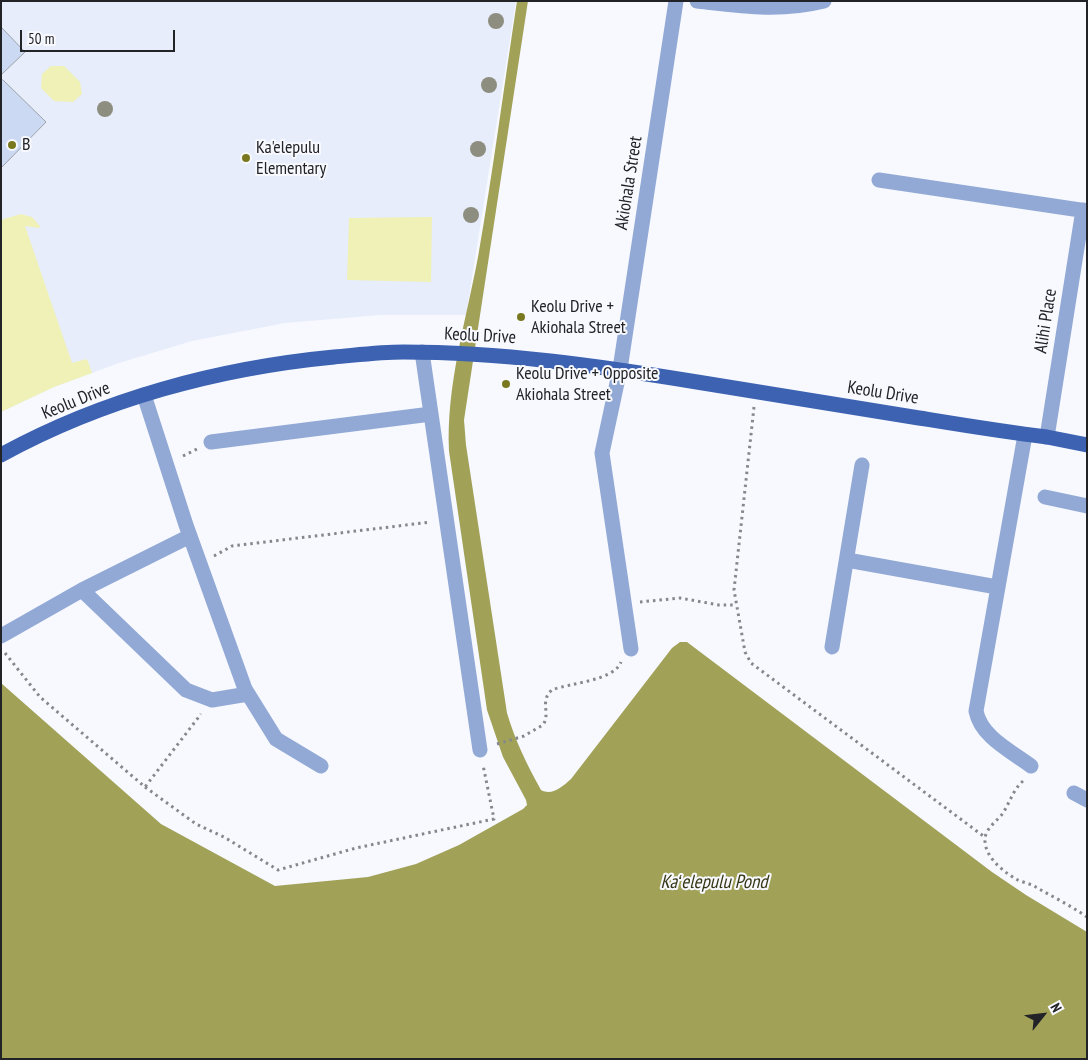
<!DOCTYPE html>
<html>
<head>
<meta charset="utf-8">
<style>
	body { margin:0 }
	#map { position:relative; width:1088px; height:1060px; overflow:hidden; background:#f7f9ff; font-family:"PT Sans Narrow",sans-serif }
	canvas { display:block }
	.frame { position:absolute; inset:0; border:2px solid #222326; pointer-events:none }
	.north { position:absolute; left:1018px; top:990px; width:50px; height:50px; -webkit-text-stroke:4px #f7f9ff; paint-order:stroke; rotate:61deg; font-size:14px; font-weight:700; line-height:20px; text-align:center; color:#222326 }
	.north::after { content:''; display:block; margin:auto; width:18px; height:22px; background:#222326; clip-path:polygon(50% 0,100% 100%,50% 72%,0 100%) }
	.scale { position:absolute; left:20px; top:30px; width:155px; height:22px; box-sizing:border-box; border:2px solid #222326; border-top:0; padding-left:6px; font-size:15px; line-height:18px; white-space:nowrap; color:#222326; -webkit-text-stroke:4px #f7f9ff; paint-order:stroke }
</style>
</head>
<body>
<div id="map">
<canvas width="1088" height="1060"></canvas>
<div class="frame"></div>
<div class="north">N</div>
<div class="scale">50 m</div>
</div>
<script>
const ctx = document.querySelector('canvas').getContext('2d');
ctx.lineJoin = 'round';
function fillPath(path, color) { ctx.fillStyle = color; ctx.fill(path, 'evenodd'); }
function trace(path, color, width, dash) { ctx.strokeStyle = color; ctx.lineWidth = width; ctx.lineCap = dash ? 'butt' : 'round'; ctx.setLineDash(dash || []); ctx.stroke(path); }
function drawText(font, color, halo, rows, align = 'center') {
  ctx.font = font + ' "PT Sans Narrow",sans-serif'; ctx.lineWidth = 4; ctx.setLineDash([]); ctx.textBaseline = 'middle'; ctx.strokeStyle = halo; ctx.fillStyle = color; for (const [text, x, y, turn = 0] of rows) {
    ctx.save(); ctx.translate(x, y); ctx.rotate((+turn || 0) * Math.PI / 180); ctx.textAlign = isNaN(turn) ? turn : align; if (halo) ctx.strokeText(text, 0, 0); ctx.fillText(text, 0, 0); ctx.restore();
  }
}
const built = new Path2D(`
	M1,1H516L466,315H380L285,323L192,341L119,363L54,387L1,412Z`);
const green = new Path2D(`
	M51,66H64L80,82L82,94L73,102L54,101L41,88L42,74Z
	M21,214L32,217L40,226L39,228L25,226L72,363L86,359L88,361L92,373L54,387L1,412V220Z
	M432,217L431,282L347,280L349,218Z`);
const water = new Path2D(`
	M517,1H528L464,420L466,445L507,713C515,740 527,765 541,790C552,796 562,787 571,779L672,648L680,642H687L992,872L1026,895L1087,932V1059H1V683L161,824L275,886L368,877L416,864L459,845L523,809L527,805L526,800L503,757L487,710L449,451C446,386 466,321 478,257C493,172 504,86 517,1Z`);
const building = new Path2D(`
	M2,28L25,52L1,75V28Z
	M3,80L46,122L1,168V81Z`);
const path = new Path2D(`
	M754,407L734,590L745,652L751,663L986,838
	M183,456L197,449
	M214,556L232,546L431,522
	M640,602L680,598L719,605H736
	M5,653L40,697L145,787L201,714
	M497,744L524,736L543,725C551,713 539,701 552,690C569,683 614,681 621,662
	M1023,781C1013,790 1010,802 1003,813C998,820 989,826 986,834C980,853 1002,871 1016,879C1021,882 1028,883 1034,886C1051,896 1070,905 1087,917
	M145,787L196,824L224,837L278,870L356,848L494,819L483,765`);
const minor = new Path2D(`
	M697,1C741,6 780,12 824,1
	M879,180L1087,211
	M422,352L480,750
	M144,395L186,525L245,689L276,739L321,766
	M1025,435L976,711C981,737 1011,751 1031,766
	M1047,437L1083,210
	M211,442L431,414
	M1045,497L1087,506
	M190,536L82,590L186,690L212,700L248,694
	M847,560L997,587
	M1,636L82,590
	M832,647L862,465
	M631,649L602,453L620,369L676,1
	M1074,793L1087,800`);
const major = new Path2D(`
	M1,455C103,399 219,368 334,357C357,355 380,352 403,352C502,352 599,366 697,382C771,394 845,406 919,418C962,425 1004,432 1047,437L1087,445`);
const trees = [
	[496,21],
	[489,85],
	[105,109],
	[478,149],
	[471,215]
];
const markers = [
	[12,145,5,"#79781e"],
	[246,158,5,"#79781e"],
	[521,317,5,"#79781e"],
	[506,384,5,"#79781e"]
];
const poiNames = [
	["B",22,145],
	["Ka'elepulu",256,148],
	["Elementary",256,169],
	["Keolu Drive +",531,307],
	["Akiohala Street",531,328],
	["Keolu Drive + Opposite",516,374],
	["Akiohala Street",516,395]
];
const streetNames = [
	["Akiohala Street",629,183,-81],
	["Alihi Place",1046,321,-81],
	["Keolu Drive",480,336,3],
	["Keolu Drive",883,393,9],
	["Keolu Drive",76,401,-22]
];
const waterNames = [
	["Kaʻelepulu Pond",714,883]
];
fillPath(built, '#e7edfa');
fillPath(green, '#eff1b6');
fillPath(water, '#a1a158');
fillPath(building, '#ccd9f3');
trace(building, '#9da2aa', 1);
trace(path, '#86878c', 3, [2.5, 4]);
trace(minor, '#92a9d5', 15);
trace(major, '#3d62b1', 15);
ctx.fillStyle = '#8d8e7f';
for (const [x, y] of trees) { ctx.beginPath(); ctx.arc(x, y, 8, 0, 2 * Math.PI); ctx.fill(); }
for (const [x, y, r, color] of markers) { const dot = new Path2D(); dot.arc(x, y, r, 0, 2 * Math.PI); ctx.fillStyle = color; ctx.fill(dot); trace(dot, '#f7f9ff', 2); }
drawText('18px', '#222326', '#f7f9ff', poiNames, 'left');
drawText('18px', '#222326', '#f7f9ff', streetNames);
drawText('italic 19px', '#373716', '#f7f9ff', waterNames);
</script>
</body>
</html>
